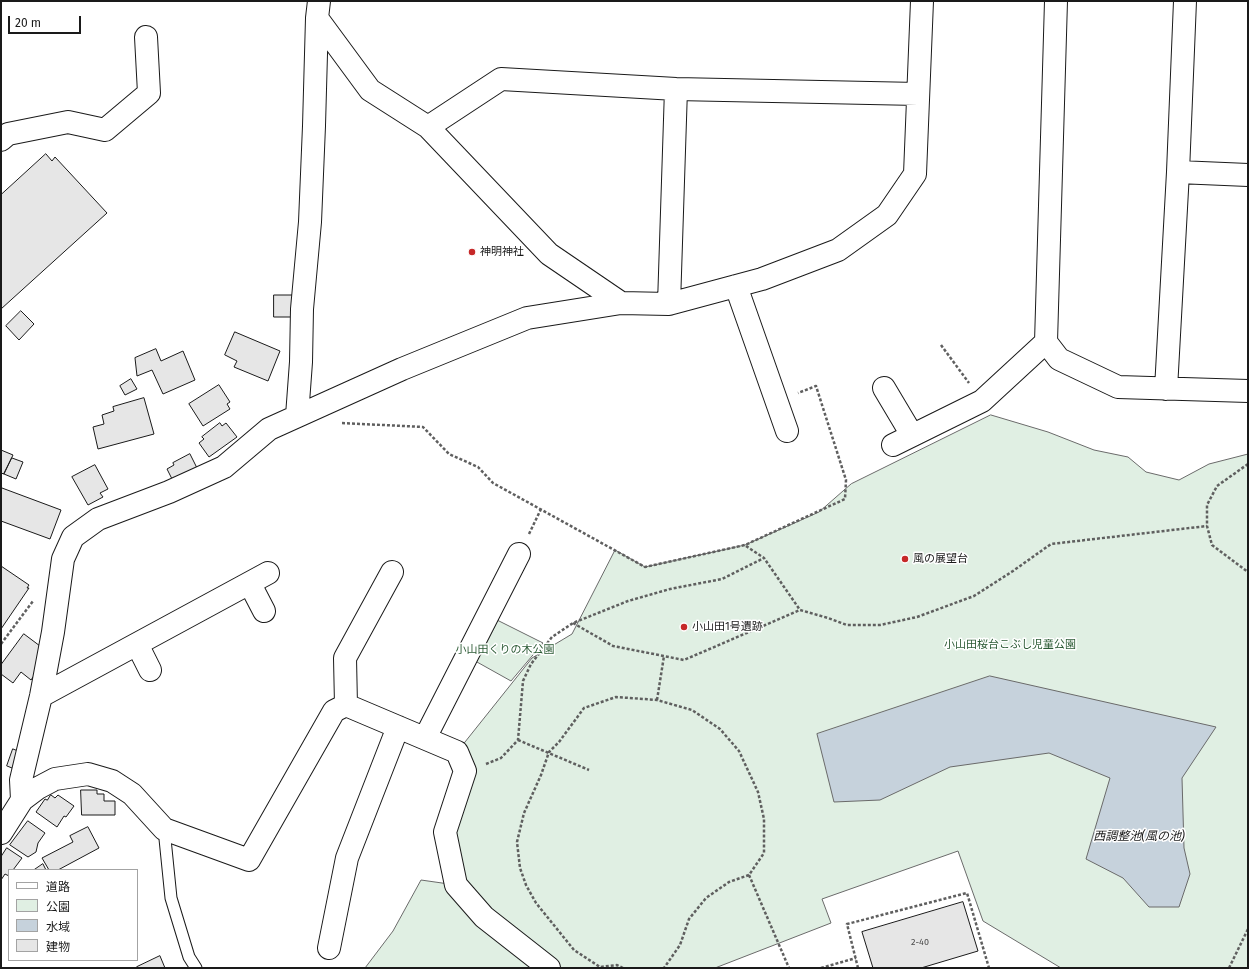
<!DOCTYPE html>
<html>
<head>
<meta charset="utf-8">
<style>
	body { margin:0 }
	#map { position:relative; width:1249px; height:969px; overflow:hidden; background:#fff; font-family:"Fira Sans","Noto Sans JP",sans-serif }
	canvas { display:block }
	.frame { position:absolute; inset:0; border:2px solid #1a1a1a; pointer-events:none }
	.legend { position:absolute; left:8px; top:869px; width:130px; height:92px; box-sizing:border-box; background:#fff; border:1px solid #a3a3a3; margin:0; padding:5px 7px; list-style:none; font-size:12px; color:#1a1a1a }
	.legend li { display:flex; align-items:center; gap:8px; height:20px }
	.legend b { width:20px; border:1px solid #a3a3a3 }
	.scale { position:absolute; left:8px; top:16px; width:73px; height:18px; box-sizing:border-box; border:2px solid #1a1a1a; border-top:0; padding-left:5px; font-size:12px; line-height:14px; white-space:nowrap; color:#1a1a1a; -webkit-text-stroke:3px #fff; paint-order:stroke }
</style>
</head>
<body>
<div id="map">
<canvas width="1249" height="969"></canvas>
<div class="frame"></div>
<ul class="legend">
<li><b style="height:5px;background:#fff"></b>道路</li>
<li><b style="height:11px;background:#e0efe3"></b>公園</li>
<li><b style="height:11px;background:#c6d2dc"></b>水域</li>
<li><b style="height:11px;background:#e6e6e6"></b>建物</li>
</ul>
<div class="scale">20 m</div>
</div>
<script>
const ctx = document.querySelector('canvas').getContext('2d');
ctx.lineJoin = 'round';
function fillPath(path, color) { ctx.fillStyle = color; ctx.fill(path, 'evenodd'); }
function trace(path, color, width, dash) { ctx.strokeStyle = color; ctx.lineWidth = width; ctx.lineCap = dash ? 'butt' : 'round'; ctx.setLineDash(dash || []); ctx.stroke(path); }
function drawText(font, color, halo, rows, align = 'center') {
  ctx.font = font + ' "Fira Sans","Noto Sans JP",sans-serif'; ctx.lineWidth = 3; ctx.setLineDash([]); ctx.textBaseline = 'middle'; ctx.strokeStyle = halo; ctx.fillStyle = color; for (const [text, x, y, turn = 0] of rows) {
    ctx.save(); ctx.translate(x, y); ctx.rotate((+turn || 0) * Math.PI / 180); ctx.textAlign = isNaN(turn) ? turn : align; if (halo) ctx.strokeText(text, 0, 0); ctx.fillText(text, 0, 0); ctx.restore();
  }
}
const green = new Path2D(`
	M991,415L1048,432L1094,450L1128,457L1146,472L1179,480L1209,464L1248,454V968H1061L983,921L958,851L822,899L831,923L715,968H365L393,931L421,880L456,885L445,832L457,752L532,658L572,634L615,550L645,567L745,545L819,512L851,484Z
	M489,616L543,643L511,681L468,657Z`);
const water = new Path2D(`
	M990,676L1216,727L1182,778L1184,848L1190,874L1179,907H1149L1123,878L1086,859L1110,778L1049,753L950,767L880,800L834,802L817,734Z`);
const building = new Path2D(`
	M46,154L52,161L55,157L107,213L1,309V195Z
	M274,295H294V317H274Z
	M21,311L34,324L19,340L6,326Z
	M235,332L280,351L268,381L234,367L237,361L225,355Z
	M156,349L161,361L183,351L195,380L163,394L152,370L137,376L135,358Z
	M131,379L137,389L125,395L120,386Z
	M219,385L230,402L227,404L230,409L203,426L189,404Z
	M144,398L154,434L98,449L93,427L104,424L102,415L114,411L113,407Z
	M220,423L222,426L226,423L237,437L209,457L199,443L204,439L202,437Z
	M1,450L13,455L4,474L1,473Z
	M190,454L198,470L174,483L167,469L174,465L173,463Z
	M12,458L23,462L16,479L4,474Z
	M95,465L108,489L100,493L103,497L88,505L72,477Z
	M2,488L61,510L50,539L1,521V492Z
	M1,566L29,585L27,588H29L1,629Z
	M24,634L44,649L42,664L31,680L21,672L13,683L1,674V665Z
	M13,749L23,753L17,770L7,766Z
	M81,790H97V794H104V801H115V815H82Z
	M51,795L55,798L58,795L74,806L66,817L64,816L57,827L36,812L45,799L47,800Z
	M28,821L45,833L38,843L36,852L28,857L10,845Z
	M88,827L99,848L58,870H49L42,858L73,842L70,836Z
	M7,848L22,858L13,870H9V876L5,874L1,880V857Z
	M43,864L46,870H34Z
	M963,902L978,951L921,968H873L862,932Z
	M160,956L165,968H138L137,967Z`);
const path = new Path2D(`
	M941,345L969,383
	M342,423L423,427L449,454L478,467L493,483L645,567L745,545L845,499L846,480L816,386L798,393
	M1248,464L1217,486L1207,505V526L1212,545L1248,572
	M529,534L541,509
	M746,546L764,558L800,610
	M573,623L613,646L684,660L800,610L828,618L847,625H880L917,617L974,596L1013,571L1051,544L1207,526
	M1,644L33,601
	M657,700L664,656
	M518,740L589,770
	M486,764L501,758L518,740L523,681L531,664L552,637L573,623L628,601L670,589L722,579L764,558
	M749,875L789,968
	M623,968L617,965L600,967L574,950L536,903L526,885L520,868L517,842L524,813L541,775L549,752L559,742L584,708L616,697L657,700L692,710L720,729L739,751L758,792L764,819V853L749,875L729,882L706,898L689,919L680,945L664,968
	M821,968L856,958
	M858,968L847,924L967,893L989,968
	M1229,968L1248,929`);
const lane = new Path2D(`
	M164,829L171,898L189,957L196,968`);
const street = new Path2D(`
	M319,1L317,18L370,90L428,127L549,254L621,303L669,304L762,279L838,250L887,215L915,174L922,1
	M1056,1L1046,342L1059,359L1118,387L1248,391
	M428,127L501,79L676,89L918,94
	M1,140L8,134L68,122L105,130L149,93L146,37
	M1178,172L1248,175
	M736,286L787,431
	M669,304L676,89
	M884,388L912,435
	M1166,389L1178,172L1185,1
	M297,416L301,362L302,309L310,222L314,126L317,18
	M893,445L982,401L1046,342
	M250,584L264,611
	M137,644L150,670
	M41,696L268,573
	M346,705L345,658L392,572
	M425,738L519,554
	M22,800L21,780L41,696L53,632L63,559L73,537L98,519L169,492L224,467L269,429L402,369L527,318L621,303
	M1,833L22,800L38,788L55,779L88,774L112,781L132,794L164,829L249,860L334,711L346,705L457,752L465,771L445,832L456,885L484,917L549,968
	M329,948L347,858L398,727`);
const markers = [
	[472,252,4,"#c62828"],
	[905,559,4,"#c62828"],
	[684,627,4,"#c62828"]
];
const numberNames = [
	["2-40",920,942]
];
const poiNames = [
	["神明神社",480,252],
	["風の展望台",913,559],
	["小山田1号遺跡",692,627]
];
const parkNames = [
	["小山田桜台こぶし児童公園",1010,645],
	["小山田くりの木公園",505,650]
];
const waterNames = [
	["西調整池(風の池)",1139,837]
];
fillPath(green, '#e0efe3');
trace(green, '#6a6a6a', 1);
fillPath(water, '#c6d2dc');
trace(water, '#6a6a6a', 1);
fillPath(building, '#e6e6e6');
trace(building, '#1a1a1a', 1);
trace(lane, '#1a1a1a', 13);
trace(street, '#1a1a1a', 24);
trace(path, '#5f5f5f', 2.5, [3, 2]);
trace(lane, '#fff', 11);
trace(street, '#fff', 22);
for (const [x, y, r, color] of markers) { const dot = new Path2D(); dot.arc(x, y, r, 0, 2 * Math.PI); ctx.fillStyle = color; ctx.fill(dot); trace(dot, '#fff', 1.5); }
drawText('9px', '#4d4d4d', null, numberNames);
drawText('11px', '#1a1a1a', '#fff', poiNames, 'left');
drawText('11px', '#2b5a34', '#fff', parkNames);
drawText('italic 12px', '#1a1a1a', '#fff', waterNames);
</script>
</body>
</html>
